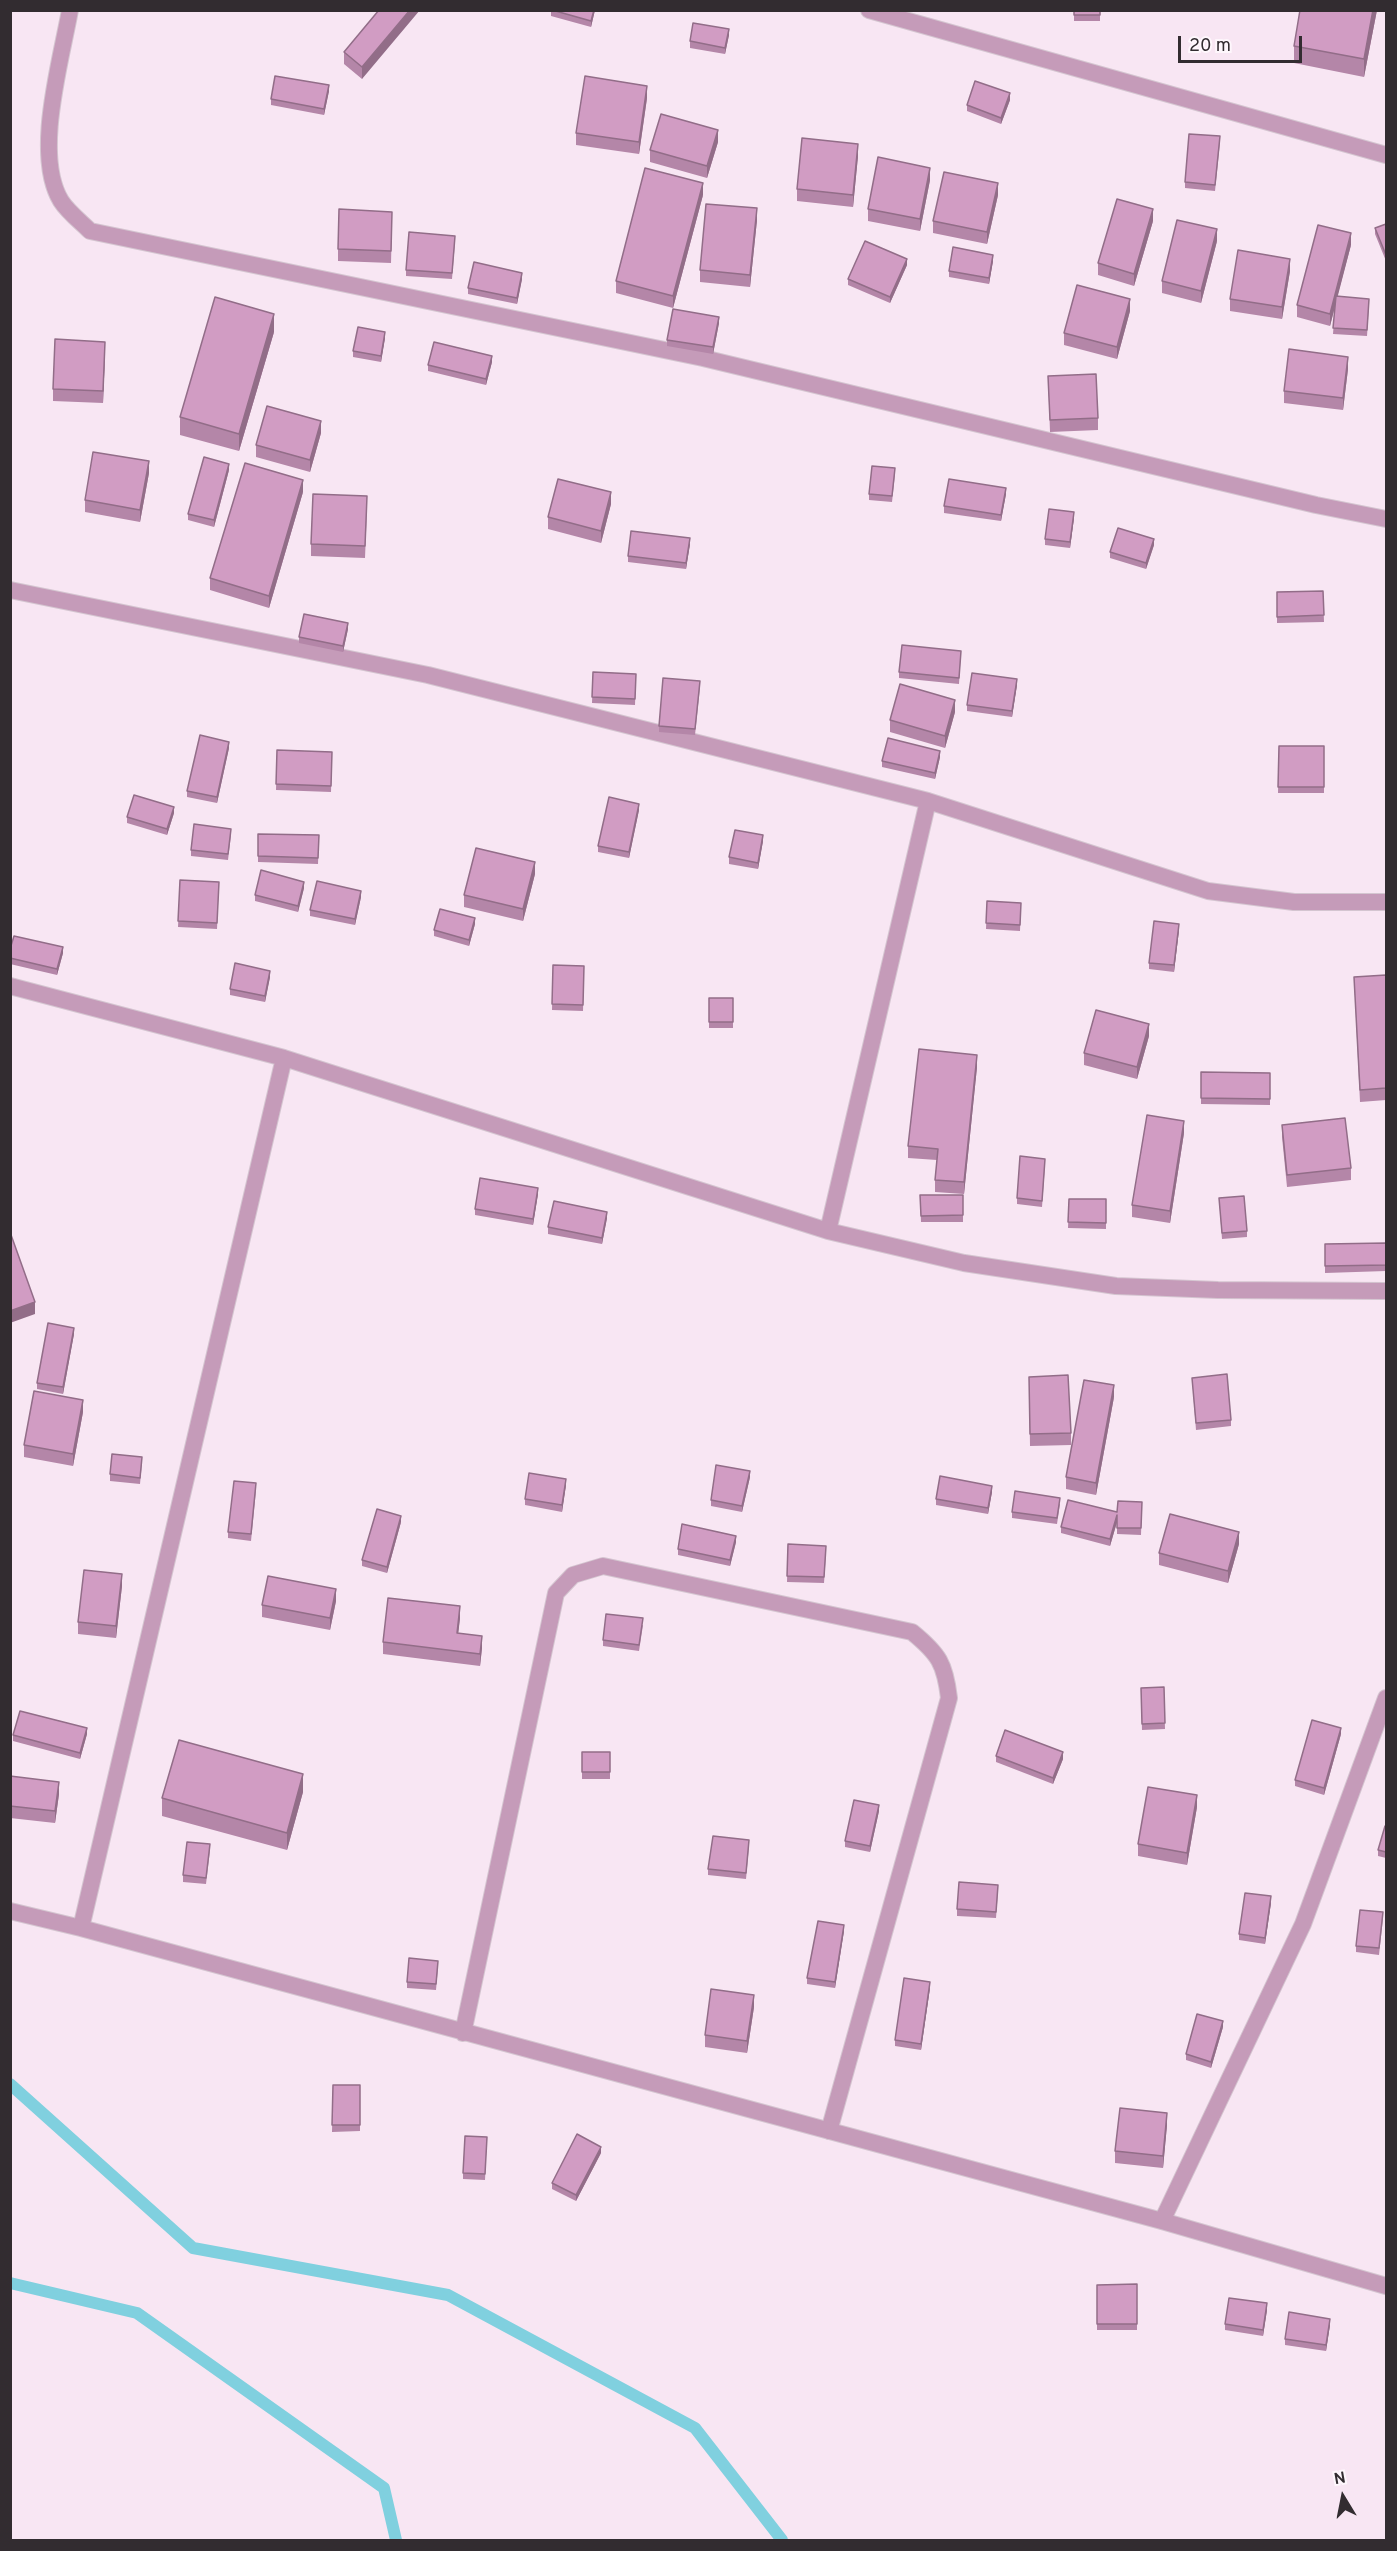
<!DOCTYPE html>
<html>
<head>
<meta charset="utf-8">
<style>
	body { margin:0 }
	#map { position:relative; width:1397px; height:2551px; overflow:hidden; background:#f8e6f3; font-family:Overpass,sans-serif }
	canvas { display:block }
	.frame { position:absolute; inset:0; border:12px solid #322c30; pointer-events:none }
	.north { position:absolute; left:1313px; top:2467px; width:60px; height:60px; -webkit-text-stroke:4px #fef7fc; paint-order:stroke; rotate:350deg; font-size:16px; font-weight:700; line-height:24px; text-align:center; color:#322c30 }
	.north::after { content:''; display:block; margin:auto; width:21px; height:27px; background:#322c30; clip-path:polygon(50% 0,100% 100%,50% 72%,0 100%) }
	.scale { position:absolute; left:1178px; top:36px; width:124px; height:27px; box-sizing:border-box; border:3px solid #322c30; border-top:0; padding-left:8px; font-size:18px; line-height:21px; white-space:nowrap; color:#322c30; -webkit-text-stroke:4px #fef7fc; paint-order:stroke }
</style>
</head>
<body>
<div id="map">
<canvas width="1397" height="2551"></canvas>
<div class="frame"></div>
<div class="north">N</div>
<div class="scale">20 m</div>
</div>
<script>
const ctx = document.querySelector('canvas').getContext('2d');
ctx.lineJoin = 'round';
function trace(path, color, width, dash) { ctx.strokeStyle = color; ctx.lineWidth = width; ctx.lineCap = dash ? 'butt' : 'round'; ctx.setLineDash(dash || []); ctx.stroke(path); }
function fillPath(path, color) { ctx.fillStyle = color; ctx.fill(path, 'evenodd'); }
const stream = new Path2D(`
	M10,2084L193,2248L448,2295L695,2428L782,2540
	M10,2283L137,2313L384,2488L396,2540`);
const minor = new Path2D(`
	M70,10C61,61 33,155 61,201C68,212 81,222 90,231L703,358L1316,505L1386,519
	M869,10L1386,155
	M10,590L428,675L928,801L1208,891L1294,902H1386
	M10,986L284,1058L828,1231L964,1263L1116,1286L1218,1290L1386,1291
	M828,1231L928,801
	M10,1911L81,1928L1162,2221L1386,2286
	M81,1928L284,1058
	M463,2033L556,1593L573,1575L603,1566L912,1632C939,1654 945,1664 949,1698L829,2131
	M1162,2221L1303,1924L1386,1698`);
const wall = new Path2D(`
	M379,10L362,79L344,64V52Z
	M551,10H595L591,27L551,16Z
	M1074,10H1100V21H1074Z
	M1377,10L1364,77L1294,63V46Z
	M729,35L725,54L690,48V41Z
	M329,91L324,115L271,105V99Z
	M647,98L639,154L576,145V133Z
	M1010,100L1001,124L967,111V105Z
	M718,142L707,178L650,162V150Z
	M1220,142L1215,191L1185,188V182Z
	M858,156L853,207L797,201V189Z
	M930,180L920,231L868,221V209Z
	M703,195L673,308L616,293V281Z
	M998,195L987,244L933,233V221Z
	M757,220L750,287L700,282V270Z
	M1153,221L1134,286L1098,275V263Z
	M392,224L391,263L338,261V249Z
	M1386,224V261L1375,234V228Z
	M1217,241L1201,303L1162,293V281Z
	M455,242L452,279L406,276V270Z
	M1351,245L1337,297L1369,305L1367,336L1333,334L1335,306L1330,326L1297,317V305Z
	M993,261L989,284L949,277V271Z
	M907,265L890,303L848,285V279Z
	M1290,271L1282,319L1230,311V299Z
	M522,279L517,304L468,294V288Z
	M1130,311L1117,359L1064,345V333Z
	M719,323L713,354L667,346V340Z
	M274,332L239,451L180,435V417Z
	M385,338L381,362L353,357V351Z
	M105,354L103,403L53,401V389Z
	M492,362L486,385L428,371V365Z
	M1348,369L1343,410L1284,403V391Z
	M1048,376L1098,418V430L1050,432Z
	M321,433L310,472L256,457V445Z
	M229,470L214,527L188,520V514Z
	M149,473L140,522L85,512V500Z
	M895,474L892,502L869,500V494Z
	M303,492L269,608L210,590V578Z
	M1006,494L1001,521L944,513V506Z
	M611,504L601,543L548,529V517Z
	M367,508L365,558L311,556V544Z
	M1074,518L1070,548L1045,545V539Z
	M690,544L686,569L628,562V556Z
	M1154,545L1146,569L1110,558V552Z
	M1323,591L1324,622L1277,623V592Z
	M348,629L343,652L299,643V637Z
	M961,651L959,684L899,678V672Z
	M593,672L636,674L635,705L592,703Z
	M1017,685L1012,717L967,711V705Z
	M700,687L695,735L659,732V726Z
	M955,712L945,748L890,732V720Z
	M1279,746H1324V793H1278Z
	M229,748L217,803L187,797V791Z
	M277,750L332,752L331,792L276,790Z
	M940,757L935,779L882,767V761Z
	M639,810L629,858L598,852V846Z
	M174,813L167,835L127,823V817Z
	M258,834L319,835L318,864L258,862Z
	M231,835L228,860L191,856V850Z
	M763,841L758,869L729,864V857Z
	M535,874L523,921L464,907V895Z
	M180,880L219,882L217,929L178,927Z
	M304,888L298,912L255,901V895Z
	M361,897L355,925L310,916V910Z
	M987,901L1021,903L1020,931L986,929Z
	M475,924L469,946L434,936V930Z
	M1179,930L1174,972L1149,969V963Z
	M10,949L63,953L57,975L10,964Z
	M553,965L584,966L583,1011L552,1010Z
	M1386,975V1100L1360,1102L1354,977Z
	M270,977L265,1002L230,995V989Z
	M709,998H733V1028H709Z
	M1149,1036L1137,1079L1084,1065V1053Z
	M977,1067L964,1194L935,1192V1180L937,1160L908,1158V1146Z
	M1201,1072L1270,1073V1105L1201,1104Z
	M1282,1125L1351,1168V1180L1287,1187L1282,1137Z
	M1184,1133L1170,1223L1132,1217V1205Z
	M1045,1165L1042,1207L1017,1204V1198Z
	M538,1194L533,1225L475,1215V1209Z
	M920,1195H963V1222H921Z
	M1219,1198L1247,1231V1237L1222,1239Z
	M1069,1199H1106V1229L1068,1228Z
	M607,1218L602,1244L548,1234V1227Z
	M1386,1243V1271L1325,1273V1244Z
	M74,1334L63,1394L37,1389V1383Z
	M1029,1377L1071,1433V1445L1030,1446Z
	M1192,1378L1231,1420V1426L1196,1430Z
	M1114,1397L1096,1495L1066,1489V1477Z
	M83,1412L73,1466L24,1457V1445Z
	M142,1463L140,1484L110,1481V1474Z
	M750,1477L742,1512L711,1506V1500Z
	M566,1485L562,1512L525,1505V1499Z
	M256,1490L251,1541L228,1538V1532Z
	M992,1492L988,1514L936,1505V1499Z
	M1142,1502L1141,1535L1117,1534V1522L1110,1546L1061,1533V1527L1117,1512Z
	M1060,1504L1057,1524L1012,1518V1512Z
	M401,1522L387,1573L362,1566V1560Z
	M736,1542L730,1566L678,1555V1549Z
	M788,1544L826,1553L824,1583L787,1582Z
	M1239,1544L1228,1583L1159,1565V1553Z
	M122,1586L116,1638L78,1634V1622Z
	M336,1601L330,1630L262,1617V1605Z
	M460,1618L458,1633L482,1648L480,1666L383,1654V1642Z
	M643,1625L639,1651L603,1646V1640Z
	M1164,1687L1165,1729L1142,1730L1141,1688Z
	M87,1734L80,1759L13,1741V1735Z
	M1341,1734L1324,1795L1295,1786V1780Z
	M582,1752H610V1779H582Z
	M996,1756L1063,1759L1053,1784L996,1762Z
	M10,1776L59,1794L55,1823L10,1818Z
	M303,1792L287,1850L162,1816V1798Z
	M1197,1807L1187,1865L1138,1856V1844Z
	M879,1811L870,1852L845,1847V1841Z
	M1386,1826V1858L1378,1856V1850Z
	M749,1846L746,1879L708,1875V1869Z
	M210,1850L206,1884L183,1882V1875Z
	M998,1891L996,1918L957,1916V1909Z
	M1271,1903L1265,1944L1239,1940V1934Z
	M1383,1918L1379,1955L1356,1952V1946Z
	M844,1931L835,1988L807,1984V1978Z
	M438,1967L436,1990L407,1988V1982Z
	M930,1988L921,2050L895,2046V2040Z
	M754,2007L747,2053L705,2047V2035Z
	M1223,2027L1211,2068L1186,2060V2054Z
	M333,2085H360V2131L332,2132Z
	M1167,2125L1163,2168L1115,2163V2151Z
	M487,2137L485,2180L463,2179V2173Z
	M601,2153L576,2201L552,2189V2183Z
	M1137,2284V2330H1097V2285Z
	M1267,2310L1263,2336L1225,2330V2324Z
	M1330,2325L1326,2351L1285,2345V2339Z`);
const shadedWall = new Path2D(`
	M410,10H420L362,79V67Z
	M594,10H595L591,27V21Z
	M1373,10H1377L1364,77V59Z
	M729,29V35L725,54V48Z
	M329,85V91L324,115V109Z
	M647,86V98L639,154V142Z
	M1010,93V100L1001,124V118Z
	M718,130V142L707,178V166Z
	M858,144V156L853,207V195Z
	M930,168V180L920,231V219Z
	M703,183V195L673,308V296Z
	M998,183V195L987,244V232Z
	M757,208V220L750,287V275Z
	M1153,209V221L1134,286V274Z
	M1217,229V241L1201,303V291Z
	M1351,233V245L1330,326V314Z
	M993,255V261L989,284V278Z
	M907,259V265L890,303V297Z
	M1290,259V271L1282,319V307Z
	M522,273V279L517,304V298Z
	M1130,299V311L1117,359V347Z
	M274,314V332L239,451V434Z
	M719,317V323L713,354V347Z
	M385,332V338L381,362V356Z
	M105,342V354L103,403V391Z
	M492,356V362L486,385V379Z
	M1348,357V369L1343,410V398Z
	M321,421V433L310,472V460Z
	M149,461V473L140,522V510Z
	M229,464V470L214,527V520Z
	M303,480V492L269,608V596Z
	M1006,488V494L1001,521V515Z
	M611,492V504L601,543V531Z
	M1074,512V518L1070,548V542Z
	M690,538V544L686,569V563Z
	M1154,539V545L1146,569V563Z
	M348,623V629L343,652V646Z
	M1017,679V685L1012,717V711Z
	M955,700V712L945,748V736Z
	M229,742V748L217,803V797Z
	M940,751V757L935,779V773Z
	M639,804V810L629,858V852Z
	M174,807V813L167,835V829Z
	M763,835V841L758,869V863Z
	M535,862V874L523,921V909Z
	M304,882V888L298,912V906Z
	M361,891V897L355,925V919Z
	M475,918V924L469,946V940Z
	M1179,924V930L1174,972V965Z
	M63,947V953L57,975V969Z
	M270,971V977L265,1002V996Z
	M1149,1024V1036L1137,1079V1067Z
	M977,1055V1067L964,1194V1182Z
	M1184,1121V1133L1170,1223V1211Z
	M538,1188V1194L533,1225V1219Z
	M607,1212V1218L602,1244V1238Z
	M35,1302V1314L10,1323V1311Z
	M74,1328V1334L63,1394V1387Z
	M1114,1385V1397L1096,1495V1483Z
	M83,1400V1412L73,1466V1454Z
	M750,1471V1477L742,1512V1506Z
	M566,1479V1485L562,1512V1505Z
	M992,1486V1492L988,1514V1508Z
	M1117,1515V1522L1110,1546V1539Z
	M401,1516V1522L387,1573V1567Z
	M1239,1532V1544L1228,1583V1571Z
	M736,1536V1542L730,1566V1560Z
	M122,1574V1586L116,1638V1626Z
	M336,1589V1601L330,1630V1618Z
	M460,1606V1618L457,1645V1633Z
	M482,1636V1648L480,1666V1654Z
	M87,1728V1734L80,1759V1753Z
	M1341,1728V1734L1324,1795V1788Z
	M1063,1752V1759L1053,1784V1778Z
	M303,1774V1792L287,1850V1833Z
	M59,1782V1794L55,1823V1811Z
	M1197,1795V1807L1187,1865V1853Z
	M879,1805V1811L870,1852V1846Z
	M1271,1896V1903L1265,1944V1938Z
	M844,1925V1931L835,1988V1982Z
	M930,1982V1988L921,2050V2044Z
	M754,1995V2007L747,2053V2041Z
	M1223,2021V2027L1211,2068V2062Z
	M1167,2113V2125L1163,2168V2156Z
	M601,2147V2153L576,2201V2195Z
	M1267,2303V2310L1263,2336V2330Z
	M1330,2319V2325L1326,2351V2345Z`);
const building = new Path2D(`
	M379,10H410L362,67L344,52Z
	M552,10H594L591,21Z
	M1074,10H1100V15H1074Z
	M1300,10H1373L1364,59L1294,46Z
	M693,23L729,29L725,48L690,41Z
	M275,76L329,85L324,109L271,99Z
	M585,76L647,86L639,142L576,133Z
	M975,81L1010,93L1001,118L967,105Z
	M661,114L718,130L707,166L650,150Z
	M1189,134L1220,136L1215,185L1185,182Z
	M802,138L858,144L853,195L797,189Z
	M878,157L930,168L920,219L868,209Z
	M645,168L703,183L673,296L616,281Z
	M944,172L998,183L987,232L933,221Z
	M1117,199L1153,209L1134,274L1098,263Z
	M706,204L757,208L750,275L700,270Z
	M339,209L392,212L391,251L338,249Z
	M1177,220L1217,229L1201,291L1162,281Z
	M1386,224V255L1375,228Z
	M1318,225L1351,233L1330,314L1297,305Z
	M409,232L455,236L452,273L406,270Z
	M865,241L907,259L890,297L848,279Z
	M953,247L993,255L989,278L949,271Z
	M1238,250L1290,259L1282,307L1230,299Z
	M474,262L522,273L517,298L468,288Z
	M1077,285L1130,299L1117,347L1064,333Z
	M1336,296L1369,299L1367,330L1333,328Z
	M215,297L274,314L239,434L180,417Z
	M673,309L719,317L713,347L667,340Z
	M358,327L385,332L381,356L353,351Z
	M55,339L105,342L103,391L53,389Z
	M434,342L492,356L486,379L428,365Z
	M1289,349L1348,357L1343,398L1284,391Z
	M1096,374L1098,418L1050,420L1048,376Z
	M267,406L321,421L310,460L256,445Z
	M93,452L149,461L140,510L85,500Z
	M204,457L229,464L214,520L188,514Z
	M245,463L303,480L269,596L210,578Z
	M872,466L895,468L892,496L869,494Z
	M558,479L611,492L601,531L548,517Z
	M949,479L1006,488L1001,515L944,506Z
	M313,494L367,496L365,546L311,544Z
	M1049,509L1074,512L1070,542L1045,539Z
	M1118,528L1154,539L1146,563L1110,552Z
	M631,531L690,538L686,563L628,556Z
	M1323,591L1324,615L1277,617V592Z
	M304,614L348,623L343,646L299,637Z
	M902,645L961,651L959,678L899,672Z
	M593,672L636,674L635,699L592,697Z
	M972,673L1017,679L1012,711L967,705Z
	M663,678L700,681L695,729L659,726Z
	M900,684L955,700L945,736L890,720Z
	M200,735L229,742L217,797L187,791Z
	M888,738L940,751L935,773L882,761Z
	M1279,746H1324V787H1278Z
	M277,750L332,752L331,786L276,784Z
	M134,795L174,807L167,829L127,817Z
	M609,797L639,804L629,852L598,846Z
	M194,824L231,829L228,854L191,850Z
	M735,830L763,835L758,863L729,857Z
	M258,834L319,835L318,858L258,856Z
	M476,848L535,862L523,909L464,895Z
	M261,870L304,882L298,906L255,895Z
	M180,880L219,882L217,923L178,921Z
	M317,881L361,891L355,919L310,910Z
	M987,901L1021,903L1020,925L986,923Z
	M440,909L475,918L469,940L434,930Z
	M1154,921L1179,924L1174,965L1149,963Z
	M14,936L63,947L57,969L10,958V949Z
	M235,963L270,971L265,996L230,989Z
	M553,965L584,966L583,1005L552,1004Z
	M1386,975V1088L1360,1090L1354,977Z
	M709,998H733V1022H709Z
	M1096,1010L1149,1024L1137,1067L1084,1053Z
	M919,1049L977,1055L964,1182L935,1180L938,1149L908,1146Z
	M1201,1072L1270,1073V1099L1201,1098Z
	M1147,1115L1184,1121L1170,1211L1132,1205Z
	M1345,1118L1351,1168L1287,1175L1282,1125Z
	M1020,1156L1045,1159L1042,1201L1017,1198Z
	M480,1178L538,1188L533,1219L475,1209Z
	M920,1195H963V1215L921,1216Z
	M1244,1196L1247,1231L1222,1233L1219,1198Z
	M1069,1199H1106V1223L1068,1222Z
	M554,1201L607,1212L602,1238L548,1227Z
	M10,1232L35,1302L10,1311Z
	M1386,1243V1265L1325,1266V1244Z
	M48,1323L74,1328L63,1387L37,1383Z
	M1227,1374L1231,1420L1196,1423L1192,1378Z
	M1068,1375L1071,1433L1030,1434L1029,1377Z
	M1084,1380L1114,1385L1096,1483L1066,1477Z
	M34,1391L83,1400L73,1454L24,1445Z
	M112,1454L142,1457L140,1478L110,1474Z
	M716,1465L750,1471L742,1506L711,1500Z
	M529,1473L566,1479L562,1505L525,1499Z
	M940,1476L992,1486L988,1508L936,1499Z
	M234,1481L256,1483L251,1534L228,1532Z
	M1015,1491L1060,1498L1057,1518L1012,1512Z
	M1068,1500L1117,1512L1118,1501L1142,1502L1141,1528H1117V1515L1110,1539L1061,1527Z
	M377,1509L401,1516L387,1567L362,1560Z
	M1170,1514L1239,1532L1228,1571L1159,1553Z
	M682,1524L736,1536L730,1560L678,1549Z
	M788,1544L826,1546L824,1577L787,1576Z
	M84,1570L122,1574L116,1626L78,1622Z
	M268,1576L336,1589L330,1618L262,1605Z
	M388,1598L460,1606L457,1633L482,1636L480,1654L383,1642Z
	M606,1614L643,1618L639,1645L603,1640Z
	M1164,1687L1165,1723L1142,1724L1141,1688Z
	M20,1711L87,1728L80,1753L13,1735Z
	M1312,1720L1341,1728L1324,1788L1295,1780Z
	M1005,1730L1063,1752L1053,1778L996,1756Z
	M179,1740L303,1774L287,1833L162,1798Z
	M582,1752H610V1772H582Z
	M10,1776L59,1782L55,1811L10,1806Z
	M1148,1787L1197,1795L1187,1853L1138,1844Z
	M854,1800L879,1805L870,1846L845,1841Z
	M1385,1826H1386V1852L1378,1850Z
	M713,1836L749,1840L746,1873L708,1869Z
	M187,1842L210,1844L206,1878L183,1875Z
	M959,1882L998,1885L996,1912L957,1909Z
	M1245,1893L1271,1896L1265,1938L1239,1934Z
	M1360,1910L1383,1912L1379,1948L1356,1946Z
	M818,1921L844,1925L835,1982L807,1978Z
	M409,1958L438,1961L436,1984L407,1982Z
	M904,1978L930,1982L921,2044L895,2040Z
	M711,1989L754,1995L747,2041L705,2035Z
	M1197,2014L1223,2021L1211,2062L1186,2054Z
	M333,2085H360V2125H332Z
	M1120,2108L1167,2113L1163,2156L1115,2151Z
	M577,2134L601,2147L576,2195L552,2183Z
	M465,2136L487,2137L485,2174L463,2173Z
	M1137,2284V2324H1097V2285Z
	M1229,2298L1267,2303L1263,2330L1225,2324Z
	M1289,2312L1330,2319L1326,2345L1285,2339Z`);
trace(stream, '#80d0df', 12);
trace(minor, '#d4c5d0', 18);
trace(minor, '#c59bb9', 16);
fillPath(wall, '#b486a8');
fillPath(shadedWall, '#926d88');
fillPath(building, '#d19cc3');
trace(building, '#926d88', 1.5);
</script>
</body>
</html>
